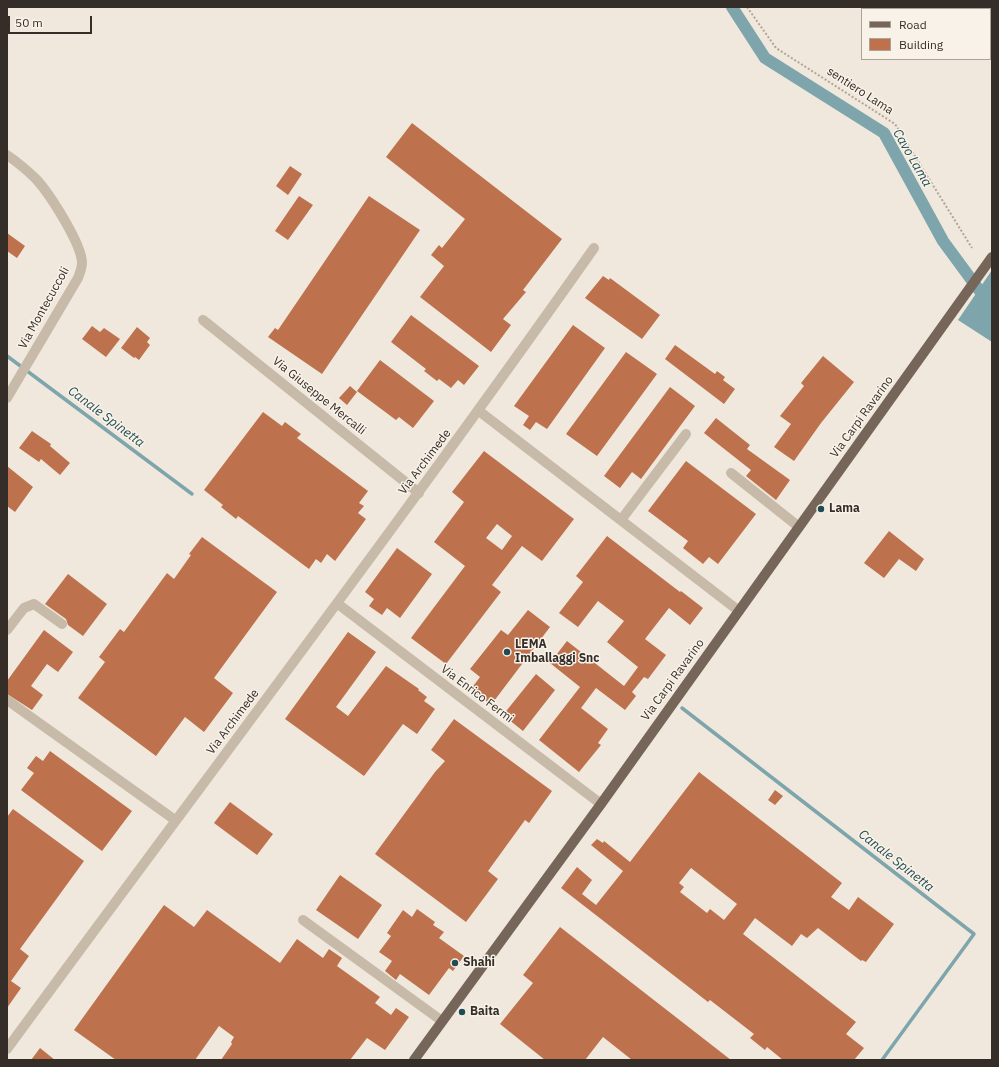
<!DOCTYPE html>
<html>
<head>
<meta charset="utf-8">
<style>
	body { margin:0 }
	#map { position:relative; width:999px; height:1067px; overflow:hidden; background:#f0e8dc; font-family:"IBM Plex Sans",sans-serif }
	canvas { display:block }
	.frame { position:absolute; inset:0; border:8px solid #352d28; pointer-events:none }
	.legend { position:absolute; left:861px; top:8px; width:130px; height:52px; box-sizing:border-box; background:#f8f2e8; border:1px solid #aaa39b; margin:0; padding:5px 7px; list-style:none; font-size:12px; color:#352d28 }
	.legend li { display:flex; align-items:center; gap:8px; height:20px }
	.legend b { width:20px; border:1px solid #aaa39b }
	.scale { position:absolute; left:8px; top:16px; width:84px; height:18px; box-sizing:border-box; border:2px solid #352d28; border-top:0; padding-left:5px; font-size:12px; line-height:14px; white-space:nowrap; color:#352d28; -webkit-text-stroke:3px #f8f2e8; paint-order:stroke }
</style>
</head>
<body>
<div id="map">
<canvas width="999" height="1067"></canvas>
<div class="frame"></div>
<ul class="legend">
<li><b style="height:5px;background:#76665a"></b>Road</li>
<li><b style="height:11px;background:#bd724d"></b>Building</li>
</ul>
<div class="scale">50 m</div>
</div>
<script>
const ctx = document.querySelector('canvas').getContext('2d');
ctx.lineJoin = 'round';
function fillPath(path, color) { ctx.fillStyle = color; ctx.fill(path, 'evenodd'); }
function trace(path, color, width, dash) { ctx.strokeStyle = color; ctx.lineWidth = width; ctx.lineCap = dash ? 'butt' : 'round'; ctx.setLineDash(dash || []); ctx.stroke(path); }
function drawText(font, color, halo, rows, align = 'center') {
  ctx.font = font + ' "IBM Plex Sans",sans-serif'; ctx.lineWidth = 3; ctx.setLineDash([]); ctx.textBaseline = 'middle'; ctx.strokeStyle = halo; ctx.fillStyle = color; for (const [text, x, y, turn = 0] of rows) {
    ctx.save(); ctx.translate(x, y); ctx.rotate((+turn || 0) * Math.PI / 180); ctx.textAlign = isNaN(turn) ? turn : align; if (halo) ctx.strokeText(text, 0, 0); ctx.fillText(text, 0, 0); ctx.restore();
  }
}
const water = new Path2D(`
	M992,270V342L958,320Z`);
const stream = new Path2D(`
	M7,356L192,494
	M682,708L974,934L882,1060`);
const canal = new Path2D(`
	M732,7L765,58L884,133L943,241L979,290L992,299`);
const building = new Path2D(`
	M412,123L562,239L523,290L526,292L503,319L511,325L491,352L420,297L444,266L431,255L439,245L442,248L465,219L386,157Z
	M290,166L302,174L288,195L276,186Z
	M299,196L313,205L288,240L275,231Z
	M369,196L420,230L322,374L268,337L275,328L278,330Z
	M7,233L25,246L17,258L7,251Z
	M603,276L609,280L610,278L660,315L642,339L585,298Z
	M411,315L479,366L464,385L458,380L451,388L439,379L437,381L424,371L426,369L391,342Z
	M573,325L605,348L547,429L536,422L530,430L523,425L529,416L514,406Z
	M92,326L100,332L104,328L120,339L106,357L82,339Z
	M137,327L150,338L147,342L150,345L139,360L135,357L134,358L121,348Z
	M675,345L715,374L717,371L725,377L723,380L735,389L724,404L665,359Z
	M626,352L657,374L597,456L566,434Z
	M823,356L854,382L821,423L794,461L774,447L791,424L780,416L804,386L801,383Z
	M380,360L434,401L413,428L399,417L396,420L357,391Z
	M350,386L357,392L347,405L339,398Z
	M670,387L695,406L641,479L632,472L620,488L604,476Z
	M263,412L282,426L285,422L301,434L297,438L368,491L359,503L364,506L358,513L366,519L335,561L327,554L321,563L316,559L309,569L238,516L236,519L221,507L223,505L204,490Z
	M716,418L750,445L747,449L790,480L776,500L746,476L751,470L704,433Z
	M32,431L51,444L50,446L70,463L60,475L41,459L39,462L19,448Z
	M484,451L574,519L542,561L522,546L492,585L501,592L446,664L411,638L465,566L434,542L464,502L452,492ZM497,524L512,536L502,550L486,538Z
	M686,461L756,514L718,564L709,557L703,564L683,548L688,541L648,511Z
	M7,466L33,487L15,512L7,506Z
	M889,531L924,559L916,571L899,559L884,578L864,563Z
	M607,536L680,592L681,591L703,608L690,625L669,608L645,639L666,655L648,679L644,677L632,692L636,696L625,710L596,688L581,708L608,729L598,743L601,745L579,772L539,740L580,687L550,663L567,641L624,686L638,667L607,642L624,621L598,601L578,627L559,613L583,582L576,576Z
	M202,537L277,592L214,678L233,693L204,732L185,717L156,756L78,698L105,662L99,657L120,629L124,632L167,573L174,579L191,555L189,554Z
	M397,548L432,574L400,618L387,608L382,615L369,606L374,599L365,592Z
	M68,574L107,604L83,636L68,625L66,619L45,604Z
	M528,610L550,627L491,705L471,689L480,677L470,669L501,630L508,635Z
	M44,630L73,652L58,672L47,664L31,686L43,695L32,710L7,694V681Z
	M348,632L376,652L336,707L348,716L386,666L419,689L418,690L427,697L424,701L435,709L417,734L403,724L364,776L285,719Z
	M536,674L555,690L523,731L503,715Z
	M454,719L552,791L529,823L525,820L488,871L498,879L466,922L375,854L435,772L445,761L431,750Z
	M50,751L132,811L102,851L21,790L34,773L27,768L36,756L43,761Z
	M699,772L842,883L831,897L849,910L858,897L894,924L866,962L862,960L861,961L818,928L807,938L801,934L792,946L755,918L743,934L856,1022L846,1034L864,1048L854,1060H783L767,1047L765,1050L750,1038L754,1034L710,1000L708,1002L561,888L577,867L592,880L582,894L596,905L623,871L591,845L597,839L603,843L604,841L630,862ZM691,868L737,904L724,920L710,909L707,913L680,892L684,887L679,883Z
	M775,790L783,796L775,805L768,800Z
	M230,802L273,834L257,855L214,823Z
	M13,809L84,861L20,949L29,956L11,981L21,988L7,1008V817Z
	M340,875L382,905L358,939L316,910Z
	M164,905L194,927L207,910L280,963L297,939L323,958L329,949L342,958L337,966L380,997L375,1003L391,1015L396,1008L409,1017L385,1050L367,1038L350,1060H221L232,1044L231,1042L234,1037L219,1026L195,1060H116L74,1030Z
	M417,909L435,922L433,925L444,932L439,938L464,956L453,971L449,968L429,995L400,974L396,980L385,971L392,961L379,952L391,936L387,933L403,910L412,917Z
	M560,927L731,1060H632L603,1037L585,1060H545L500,1024L533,983L523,975Z
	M40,1048L55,1060H31Z`);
const path = new Path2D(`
	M747,7L776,48L895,124L972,248`);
const minor = new Path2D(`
	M7,155C17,162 27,170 36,179C49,193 82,244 82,263C82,268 80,273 78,278L7,398
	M203,320L419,493
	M479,411L739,611
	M731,473L799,527
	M621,520L686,434
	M338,604L601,804
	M7,630L24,608L34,604L62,624
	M7,700L175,820
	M303,920L442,1021
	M7,1049C203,782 403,519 594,248`);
const major = new Path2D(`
	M414,1060L601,804L992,257`);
const markers = [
	[821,509,4,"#214b53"],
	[507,652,4,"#214b53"],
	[455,963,4,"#214b53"],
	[462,1012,4,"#214b53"]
];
const streetNames = [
	["sentiero Lama",860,91,33],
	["Via Montecuccoli",44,308,-61],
	["Via Giuseppe Mercalli",319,396,39],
	["Via Carpi Ravarino",862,417,-54],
	["Via Archimede",425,462,-53],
	["Via Carpi Ravarino",673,680,-54],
	["Via Enrico Fermi",477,694,37],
	["Via Archimede",233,722,-53]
];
const poiNames = [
	["Lama",829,509],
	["LEMA",515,645],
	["Imballaggi Snc",515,659],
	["Shahi",463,963],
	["Baita",470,1012]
];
const waterNames = [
	["Cavo Lama",912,158,60],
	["Canale Spinetta",106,417,37],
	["Canale Spinetta",896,861,38]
];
fillPath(water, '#7da5ab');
trace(stream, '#7da5ab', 3.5);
trace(canal, '#7da5ab', 12);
fillPath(building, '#bd724d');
trace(path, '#b3a493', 2, [2, 2]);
trace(minor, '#c7baa9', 10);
trace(major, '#76665a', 10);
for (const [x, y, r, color] of markers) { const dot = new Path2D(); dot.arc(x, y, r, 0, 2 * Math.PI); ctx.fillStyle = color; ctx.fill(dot); trace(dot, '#f8f2e8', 1.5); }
drawText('12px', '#352d28', '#f8f2e8', streetNames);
drawText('bold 12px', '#352d28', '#f8f2e8', poiNames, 'left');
drawText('italic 13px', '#214b53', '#f8f2e8', waterNames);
</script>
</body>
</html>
